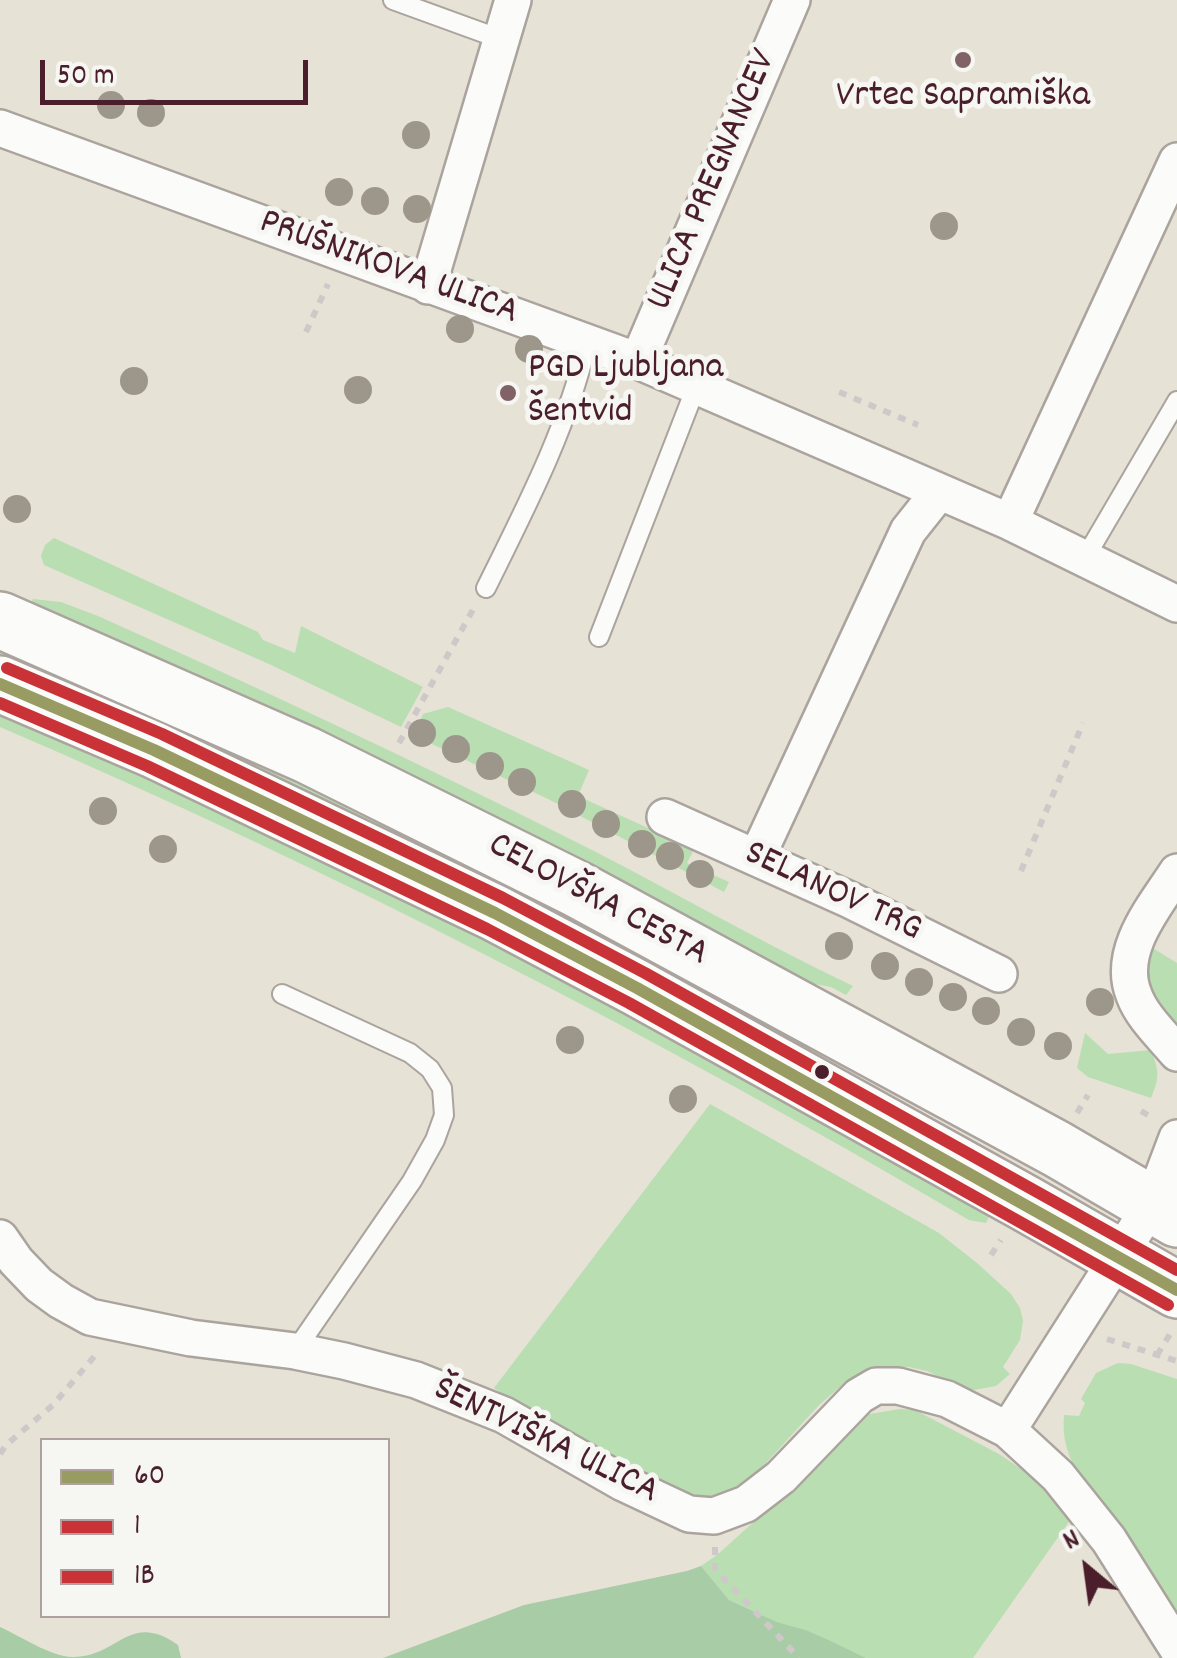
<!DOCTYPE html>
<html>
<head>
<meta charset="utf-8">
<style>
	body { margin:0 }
	#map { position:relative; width:1177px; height:1658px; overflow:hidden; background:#e7e2d6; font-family:Dekko,sans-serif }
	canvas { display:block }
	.legend { position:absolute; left:40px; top:1438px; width:350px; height:180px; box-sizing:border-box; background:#f6f6f2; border:2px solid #b1a0a2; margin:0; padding:12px 18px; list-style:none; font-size:30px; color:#4a1f2b }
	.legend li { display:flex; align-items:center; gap:20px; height:50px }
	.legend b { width:50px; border:2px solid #b1a0a2 }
	.north { position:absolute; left:1037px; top:1518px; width:100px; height:100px; -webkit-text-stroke:8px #f6f6f2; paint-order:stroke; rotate:331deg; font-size:28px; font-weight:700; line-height:40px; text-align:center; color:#4a1f2b }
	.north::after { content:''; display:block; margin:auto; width:35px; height:45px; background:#4a1f2b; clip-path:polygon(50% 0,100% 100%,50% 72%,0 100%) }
	.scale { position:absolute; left:40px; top:60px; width:268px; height:45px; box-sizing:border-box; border:5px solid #4a1f2b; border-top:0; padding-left:12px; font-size:30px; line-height:35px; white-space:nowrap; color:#4a1f2b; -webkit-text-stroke:8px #f6f6f2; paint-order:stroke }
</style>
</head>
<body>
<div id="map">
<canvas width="1177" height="1658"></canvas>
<ul class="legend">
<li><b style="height:12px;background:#989c63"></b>60</li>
<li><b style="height:12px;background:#c93337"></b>1</li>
<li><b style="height:12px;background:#c93337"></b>1B</li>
</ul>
<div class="north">N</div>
<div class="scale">50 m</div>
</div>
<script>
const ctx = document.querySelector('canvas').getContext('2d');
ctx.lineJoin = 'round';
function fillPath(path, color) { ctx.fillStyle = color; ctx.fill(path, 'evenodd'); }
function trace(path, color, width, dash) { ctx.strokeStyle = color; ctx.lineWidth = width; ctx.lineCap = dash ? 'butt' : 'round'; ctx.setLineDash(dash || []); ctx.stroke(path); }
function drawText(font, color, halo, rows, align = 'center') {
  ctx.font = font + ' Dekko,sans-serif'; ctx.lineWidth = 10; ctx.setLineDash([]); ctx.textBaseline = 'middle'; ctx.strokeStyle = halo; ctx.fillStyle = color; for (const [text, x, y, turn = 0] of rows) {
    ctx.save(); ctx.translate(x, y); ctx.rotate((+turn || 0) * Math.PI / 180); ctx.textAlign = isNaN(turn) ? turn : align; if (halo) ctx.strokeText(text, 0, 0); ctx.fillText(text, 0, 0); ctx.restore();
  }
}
const green = new Path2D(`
	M54,538L258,632L263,640L295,653L301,626L423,687L401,727L269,664L44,565L41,556L45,545Z
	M33,599L61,602L98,616C255,686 410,759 564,836C661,884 754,939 853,986L846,995L831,987L799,981L28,610Z
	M0,640C201,727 400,818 594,920C739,996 882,1077 1024,1158L1021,1163L711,990L194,747L0,662Z
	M0,703L297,837L993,1208L986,1223L969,1220C656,1036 333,870 0,727Z
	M448,707L589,770L578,796L694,849L687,863L729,882L724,892L550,800L413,735L423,714Z
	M1151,947L1177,963V1026L1151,993L1144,978Z
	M1085,1033L1108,1054L1151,1050C1159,1071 1160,1077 1151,1098L1088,1077L1077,1068Z
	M710,1104L939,1233L977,1263L1011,1294L1020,1308L1023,1321L1020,1340L1003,1367L1010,1374L996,1386L974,1390L957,1386L927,1371L909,1367H884L848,1380L819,1405L746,1485L720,1499L685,1500L579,1446L494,1388Z
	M1118,1363L1131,1364L1177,1379V1628L1077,1473C1067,1452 1062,1438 1064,1415L1079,1416L1085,1403L1081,1399L1096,1373Z
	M900,1409L915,1410L999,1454L1048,1487L1073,1516L973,1658H866L829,1640L806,1630L777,1622L729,1600L701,1566L717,1555L776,1502L864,1415Z`);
const forest = new Path2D(`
	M701,1566L729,1600L777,1622L806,1630L829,1640L866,1658H383L524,1605L687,1571Z
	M0,1627C20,1636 53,1658 74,1657C120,1656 129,1611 178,1645L181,1658H0Z`);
const path = new Path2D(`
	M306,332L328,284
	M839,392L918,425
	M399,743L475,606
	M1021,871L1083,723
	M1141,1111L1153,1118
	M1077,1113L1088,1095
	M991,1255L1001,1240
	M1107,1339L1177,1361
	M1157,1355L1172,1331
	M0,1454L6,1445L53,1405L98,1352
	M715,1547V1569L799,1658`);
const lane = new Path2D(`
	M393,0L503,40
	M1085,558L1177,401
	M486,588C525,509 567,429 587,343
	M599,637L696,387
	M282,994L410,1053L430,1069L442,1088L444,1115L435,1140L412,1181L295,1351`);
const street = new Path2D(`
	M0,128L638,361L1010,522L1177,604
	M428,286L513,0
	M638,361L792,0
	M1010,522L1177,161
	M665,817L850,900L999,974
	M757,857L908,531L939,492
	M1177,872C1155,906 1116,951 1134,995C1142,1017 1163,1036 1177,1053
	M0,1238L16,1261L39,1285L61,1301L90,1317L191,1338L295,1351L344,1361L416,1380L504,1415L623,1483L689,1514L714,1516L746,1504L781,1477L859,1396L876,1386H898L947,1399L1008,1430L1058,1476L1109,1540L1177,1648
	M1008,1430L1152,1204L1177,1138`);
const primary = new Path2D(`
	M0,620L307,755L575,888L1057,1149L1177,1219
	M0,684L154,750L495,913L637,988L1025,1203L1177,1290`);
const bus1 = new Path2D(`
	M0,684L154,750L495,913L637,988L1177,1290`);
const bus2 = new Path2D(`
	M0,703L147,766L487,929L629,1003L1168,1305`);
const bus3 = new Path2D(`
	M7,668L162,734L503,898L645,973L1177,1270`);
const trees = [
	[111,105],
	[151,113],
	[416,135],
	[339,192],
	[375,201],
	[417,209],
	[944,226],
	[460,329],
	[529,349],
	[134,381],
	[358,390],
	[17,509],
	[422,733],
	[456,749],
	[490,766],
	[522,782],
	[572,804],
	[103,811],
	[606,824],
	[642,844],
	[163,849],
	[670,856],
	[700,874],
	[839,946],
	[885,966],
	[919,982],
	[953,997],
	[1100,1002],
	[986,1011],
	[1021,1032],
	[570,1040],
	[1058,1046],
	[683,1099]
];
const markers = [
	[963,60,10,"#816367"],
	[508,393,10,"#816367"],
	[822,1072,9,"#4a1f2b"]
];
const poiNames = [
	["Vrtec Sapramiška",963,99],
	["PGD Ljubljana",528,371,"left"],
	["Šentvid",528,415,"left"]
];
const streetNames = [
	["ULICA PREGNANCEV",715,181,-67],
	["PRUŠNIKOVA ULICA",388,270,20],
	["SELANOV TRG",832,894,25],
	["CELOVŠKA CESTA",597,902,28],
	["ŠENTVIŠKA ULICA",545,1443,26]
];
fillPath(green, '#b8deb2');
fillPath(forest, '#a8cca6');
trace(lane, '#aba39d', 22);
trace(street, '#aba39d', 40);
trace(primary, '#aba39d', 60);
trace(path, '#cec9c8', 6, [8, 8]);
trace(lane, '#fbfbf9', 18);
trace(street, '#fbfbf9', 35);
trace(primary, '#fbfbf9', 55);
trace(bus1, '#989c63', 12);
trace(bus2, '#c93337', 12);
trace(bus3, '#c93337', 12);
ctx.fillStyle = '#9d968a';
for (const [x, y] of trees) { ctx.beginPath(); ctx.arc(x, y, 14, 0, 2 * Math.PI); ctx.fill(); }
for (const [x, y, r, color] of markers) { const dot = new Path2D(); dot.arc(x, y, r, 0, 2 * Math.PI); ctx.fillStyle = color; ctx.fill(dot); trace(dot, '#f6f6f2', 4); }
drawText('38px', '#4a1f2b', '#f6f6f2', poiNames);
drawText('38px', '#4a1f2b', '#f6f6f2', streetNames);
</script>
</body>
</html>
